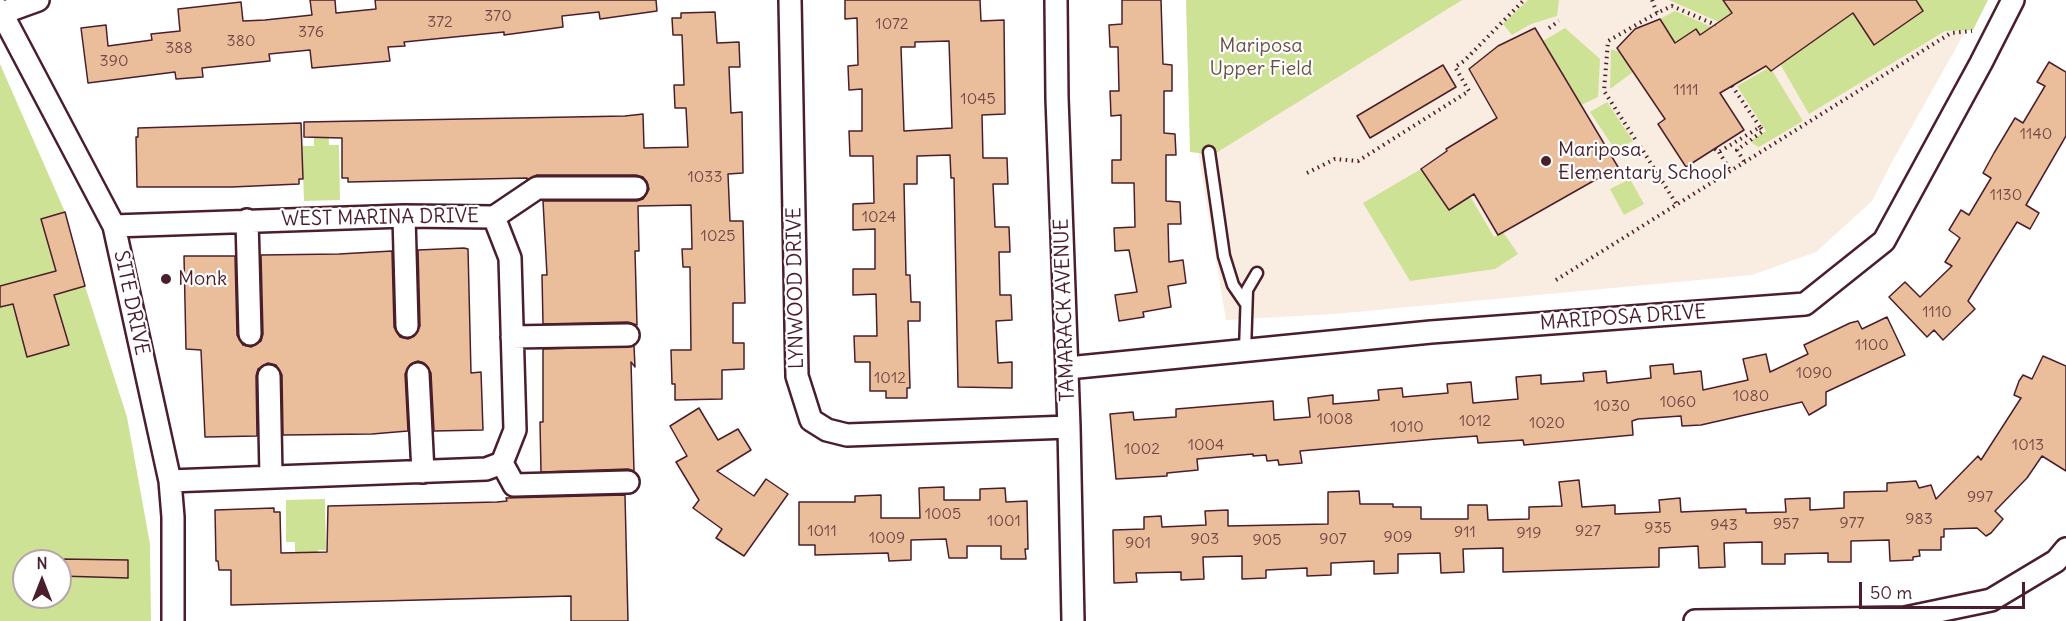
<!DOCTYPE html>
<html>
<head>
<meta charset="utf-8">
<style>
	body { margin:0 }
	#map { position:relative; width:2066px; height:621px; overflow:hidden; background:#fff; font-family:Delius,sans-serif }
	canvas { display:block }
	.north { position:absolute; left:12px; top:549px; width:60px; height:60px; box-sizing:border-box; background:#fff; border:2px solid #b7a5aa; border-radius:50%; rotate:0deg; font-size:16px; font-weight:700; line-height:24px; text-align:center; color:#4a1f2b }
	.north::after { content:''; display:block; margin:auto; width:21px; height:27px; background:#4a1f2b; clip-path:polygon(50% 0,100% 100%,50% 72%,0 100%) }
	.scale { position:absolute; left:1859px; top:582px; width:166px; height:27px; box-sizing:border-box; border:3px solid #4a1f2b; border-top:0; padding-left:8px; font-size:18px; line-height:21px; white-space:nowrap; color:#4a1f2b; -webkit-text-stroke:4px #fff; paint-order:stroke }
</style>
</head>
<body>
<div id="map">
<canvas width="2066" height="621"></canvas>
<div class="north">N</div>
<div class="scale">50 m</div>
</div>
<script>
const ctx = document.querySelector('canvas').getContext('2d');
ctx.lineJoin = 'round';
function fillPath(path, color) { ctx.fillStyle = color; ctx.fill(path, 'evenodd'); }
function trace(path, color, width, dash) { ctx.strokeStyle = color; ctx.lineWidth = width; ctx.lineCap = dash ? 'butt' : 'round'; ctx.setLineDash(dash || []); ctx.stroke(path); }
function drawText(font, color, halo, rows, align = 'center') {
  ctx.font = font + ' Delius,sans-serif'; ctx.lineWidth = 4.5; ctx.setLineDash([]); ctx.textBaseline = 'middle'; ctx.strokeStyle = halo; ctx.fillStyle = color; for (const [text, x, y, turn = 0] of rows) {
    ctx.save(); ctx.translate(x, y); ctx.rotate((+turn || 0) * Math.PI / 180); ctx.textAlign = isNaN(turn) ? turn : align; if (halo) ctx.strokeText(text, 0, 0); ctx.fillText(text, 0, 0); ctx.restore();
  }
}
const built = new Path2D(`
	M1186,0H1983L1893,160L1872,201L1816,252L1752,275L1334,314L1226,320L1189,97Z`);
const green = new Path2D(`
	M1186,0H1462L1216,153H1198L1190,152Z
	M1528,0H1559L1557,16L1531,24L1512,35L1503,24Z
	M1669,0H1723L1732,13L1719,22Z
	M1916,0H1988L1973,30L1945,31L1809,114L1779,62L1853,13L1874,45Z
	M1675,11L1712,27L1700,36L1696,29L1675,43L1660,19Z
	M1565,28L1600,59L1598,97L1581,105L1543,41Z
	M1611,49L1619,52L1633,72L1610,89Z
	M0,64L65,212L85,286L127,417L150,544L151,621H0ZM24,561H60V597H24Z
	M1770,67L1803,121L1759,147L1753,144L1752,140L1766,131L1737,86Z
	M1607,102L1633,141L1616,151L1590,112Z
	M313,121H328L329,145H339L340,200L304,201L302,146H314Z
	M1421,169L1449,210L1470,196L1494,237L1503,232L1518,254L1495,269L1410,281L1363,203Z
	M1630,179L1644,204L1624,215L1610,189Z
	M325,499L326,550H318L319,574L295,575V542H286V500Z`);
const building = new Path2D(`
	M310,0H335L336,13L376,9L375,0H656L657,11L600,19L599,12L562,16L563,27L504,35V32L404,42L405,46L388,47L390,61L312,68L310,50L269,54L270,61L202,68L203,77L176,79L175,72L88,83L81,28L106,25L108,46L152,40L151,34L180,31L178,9L241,2L243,21L265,20L312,15Z
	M845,0H980L981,21L1004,20L1005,114L982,115L983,158H1007L1008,184H993L995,227H1009L1010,252H999L1000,295H1011L1012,320L996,321L998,363L1012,362V388L958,387L954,178H951L950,155L917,156V184H904L906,275H910L911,302H920V321H908L910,388H907V398H886V391H870V362H855L854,336H877L876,294L853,295V269H875V229L853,230V204L874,203L873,156H850L849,131H862V89L849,90L848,66L858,65L857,18L845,19ZM949,41L952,128L904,131L901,47H915V42Z
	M1122,0H1161L1163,64L1172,65V91H1164V133L1175,134L1176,155H1166V201L1180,202L1181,224H1168L1169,262L1183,260L1186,283L1168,286L1171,307L1143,312L1144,317L1119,321L1115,295L1137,292L1129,250L1115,251L1114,228L1135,227L1134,183H1112V160H1121V115L1111,116L1110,91H1119L1118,47H1110L1109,25L1122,24Z
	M1723,0H1916L1923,11L1874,45L1853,13L1771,71L1766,66L1720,93L1744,130L1686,167L1658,124L1665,119L1617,48L1635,29L1660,19L1675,43L1696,29L1700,35L1732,13Z
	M715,12L717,43L739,42L740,67H729L731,113L742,112L743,173L728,174L730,221H743L745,303H733V343H744V369L722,370V399L675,400V384H672L671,350H691L690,267H683L682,249H692L691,205L638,206L639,251H635L637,325L628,322L543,324L542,275H547L543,201H637L643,199L649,189L647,182L643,177L636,175H537L527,180V178L348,182V178H342V138L304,137V122L625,116L643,114L644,148L688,147L686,108H675L674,85H684L682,35H673L672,18H681V13Z
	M1535,28L1618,167L1498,235L1474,194L1449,210L1421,169L1447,151L1446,149L1497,118L1469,69L1498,46Z
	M2049,62L2066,72V136L2026,205L2039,213L2030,229L2017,222L1968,301L1975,309L1943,340L1934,330L1927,337L1889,297L1905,282L1920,297L1952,266L1945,262L1960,238L1949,230L1961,210L1969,215L1991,178L1983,173L1994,153L2015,118L2023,123L2045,86L2037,82Z
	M1443,65L1456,87L1370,138L1357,116Z
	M301,123L303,179H299V184L232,187H137L136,137H138V128Z
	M65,212L85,286L54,295L69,345L27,357L13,304L0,307V286L56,271L41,219Z
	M464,248L468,249L471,373L481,372L483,430L434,431L431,373L424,363L418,361L411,364L405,374L408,431L372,434L283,435L282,375L276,365L268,363L258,369L256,376L257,436L205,437L201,350L186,349L184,256H235L237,335L243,345L251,347L261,341L263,334L261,255L339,254L392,251L394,327L400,337L408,339L414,336L420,326L418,250Z
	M1887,317L1905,355L1826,392V405L1809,415L1802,402L1701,425L1682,426L1681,416L1638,419L1632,421L1633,435L1524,445L1523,440L1478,443L1477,436L1436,439L1300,451L1302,463L1279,465L1278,460L1267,461L1266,455L1253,456V454L1197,459L1198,470L1167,473V476L1116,479L1110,414L1133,412L1134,420L1176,417V409L1273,401L1274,420L1310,417L1308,398L1333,395V404L1379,400L1378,390L1402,388L1403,397L1448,393L1447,384L1471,382L1473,403L1518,399L1516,377L1541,375V384L1584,381L1583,373L1606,371L1607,383L1651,378L1650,366L1673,364L1674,374L1701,371L1703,390L1748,380L1743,359L1766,354L1770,372L1808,354L1804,345L1850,323L1858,321L1862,329Z
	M634,346L635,367L631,362L634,471L628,469L541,472L540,422H543V349Z
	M2043,356L2066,366V471L2042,456L2027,478L1995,511L2003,519L1991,533L1986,536L1977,528L1944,529V537H1941V550H1919L1920,556L1913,557V560L1890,561L1889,540L1851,541V562H1828V553L1785,554V564H1762V542L1724,543L1725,567L1699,568L1698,546L1659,548V567L1503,572V548L1463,549L1464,572L1441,573L1440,553L1398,554V573L1374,574V561L1331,563V575L1307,576V568L1266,570V578L1242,579V556L1203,557L1204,579L1181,580V572L1136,573L1137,582L1114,583L1113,530L1144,529V517L1161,516L1162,527L1206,525L1205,511L1228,510V526L1328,524V492L1359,491L1360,504H1393V507H1421V519H1468V505H1487L1488,520L1529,519V507L1562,506L1559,482L1579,480L1582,507L1615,505V514L1660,512L1659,500L1680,498L1681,512L1746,509V513L1786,512L1785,499L1810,498V510L1844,508V492L1887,491V483L1916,481L1919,488L1931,485L1936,499L1978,456L1981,460L2021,398L2014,395L2019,381L2023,375L2032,379Z
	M699,408L718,440L738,429L751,450L717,471L754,496L766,479L788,494L744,556L716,538L722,529L693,508L699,500L676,462L687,456L670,426Z
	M944,487V500H980V489L1005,488L1006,502L1027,501L1028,549H1025L1026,559H1001V546H967V558H949L946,539L911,540V560L889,561L888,553L815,555V545H799V502H855V496L881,495V518H920L919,488Z
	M625,495L628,621H571V596L231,605V570H219L218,561H216L215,510L274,508V512H280L281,553L327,552L328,506L497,502L507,501L506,498Z
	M60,559L128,560V578L60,576Z`);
const path = new Path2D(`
	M1652,0L1657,13L1672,6L1716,25
	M1549,28L1559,21
	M1732,86L1760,127
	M1635,139L1604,91L1608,41L1657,13
	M1640,146L1677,205
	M1715,149L1719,152L1760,127L1763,131L1737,150L1745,163
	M1719,152L1731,172
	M1307,173L1335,159L1358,161L1469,91L1455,67L1464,61L1524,0
	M1556,280L1951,33L1972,31`);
const service = new Path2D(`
	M1209,152L1224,256L1233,285L1246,304
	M1245,351L1247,290L1257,273`);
const minor = new Path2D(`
	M790,0L797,376L811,420L827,430L847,435L1069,427
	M1056,0L1057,98L1069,427L1073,621
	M0,10L114,226L170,481L173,517V621
	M2,13L38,0
	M404,216L407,326
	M494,217L537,188H636
	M247,220L250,334
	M114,226L404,216L494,217L510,258L515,430L502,463L486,469L170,481
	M512,337L628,335
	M1068,368L1431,332L1805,304L1884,241L1981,63L2013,0
	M418,374L423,472
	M269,376L271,476
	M502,463L514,485L628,482
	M1695,621L1905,618L1991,600L2056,561L2066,549`);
const markers = [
	[1546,161,6,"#4a1f2b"],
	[166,279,6,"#4a1f2b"]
];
const numberNames = [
	["370",498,16],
	["372",440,22],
	["1072",892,24],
	["376",311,32],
	["380",241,41],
	["388",179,48],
	["390",114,61],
	["1111",1686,90],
	["1045",978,99],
	["1140",2036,134],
	["1033",705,177],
	["1130",2006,195],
	["1024",879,217],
	["1025",718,236],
	["1110",1937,312],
	["1100",1872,345],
	["1090",1814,373],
	["1012",890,378],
	["1080",1751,396],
	["1060",1678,402],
	["1030",1612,406],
	["1008",1335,419],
	["1012",1475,421],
	["1020",1547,423],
	["1010",1407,427],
	["1004",1206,445],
	["1013",2028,445],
	["1002",1142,449],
	["997",1980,497],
	["1005",943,514],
	["983",1919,519],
	["1001",1004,521],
	["977",1852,523],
	["957",1786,524],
	["943",1724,525],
	["935",1658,528],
	["1011",822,531],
	["927",1588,531],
	["911",1465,532],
	["919",1529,533],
	["909",1398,537],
	["1009",887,538],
	["903",1205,539],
	["907",1333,539],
	["905",1267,540],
	["901",1138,543]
];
const parkNames = [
	["Mariposa",1261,46],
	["Upper Field",1261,69]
];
const poiNames = [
	["Mariposa",1558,150],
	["Elementary School",1558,173],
	["Monk",178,279]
];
const streetNames = [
	["WEST MARINA DRIVE",380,218,-1],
	["LYNWOOD DRIVE",796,288,-91],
	["SITE DRIVE",131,303,78],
	["TAMARACK AVENUE",1065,310,-92],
	["MARIPOSA DRIVE",1623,318,-4]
];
fillPath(built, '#f9ece1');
fillPath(green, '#cee296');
fillPath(building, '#ebbe9b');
trace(building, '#4a1f2b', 1.5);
trace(service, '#4a1f2b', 15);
trace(minor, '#4a1f2b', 26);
trace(path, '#4a1f2b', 4, [1.5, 4.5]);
trace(service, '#fff', 10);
trace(minor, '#fff', 21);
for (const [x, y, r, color] of markers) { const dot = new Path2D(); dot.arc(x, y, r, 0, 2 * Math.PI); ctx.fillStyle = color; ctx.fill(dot); trace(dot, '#fff', 2); }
drawText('16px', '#724747', null, numberNames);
drawText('20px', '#6b5046', '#fff', parkNames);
drawText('20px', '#4a1f2b', '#fff', poiNames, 'left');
drawText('20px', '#4a1f2b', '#fff', streetNames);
</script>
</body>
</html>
